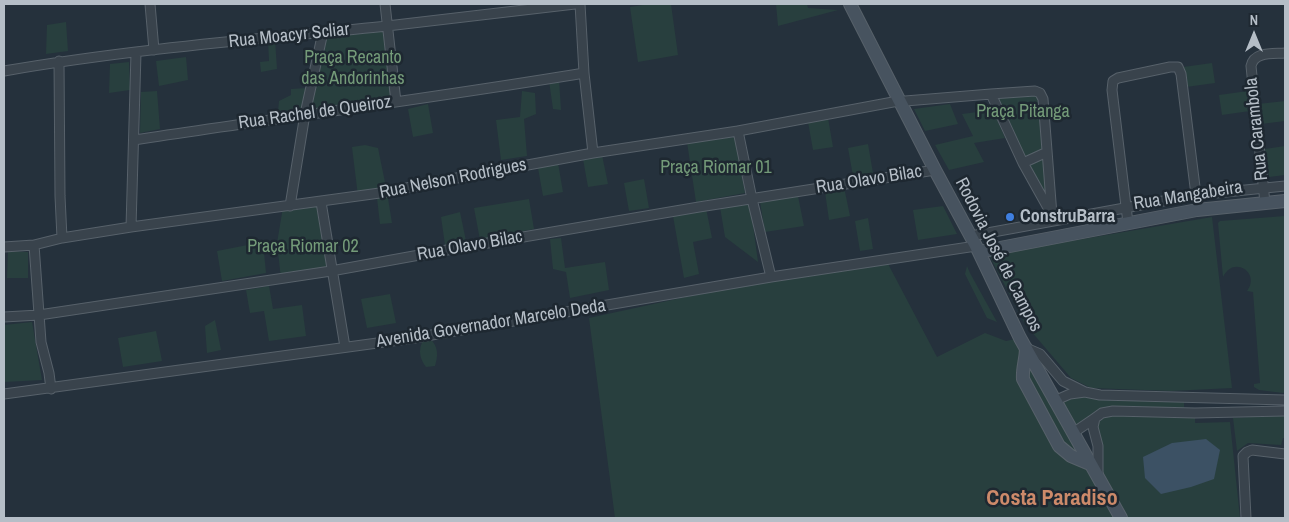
<!DOCTYPE html>
<html>
<head>
<meta charset="utf-8">
<style>
	body { margin:0 }
	#map { position:relative; width:1289px; height:522px; overflow:hidden; background:#25313c; font-family:"Archivo Narrow",sans-serif }
	canvas { display:block }
	.frame { position:absolute; inset:0; border:5px solid #b5bec7; pointer-events:none }
	.north { position:absolute; left:1229px; top:10px; width:50px; height:50px; -webkit-text-stroke:4px #1e2831; paint-order:stroke; rotate:0deg; font-size:14px; font-weight:700; line-height:20px; text-align:center; color:#b5bec7 }
	.north::after { content:''; display:block; margin:auto; width:18px; height:22px; background:#b5bec7; clip-path:polygon(50% 0,100% 100%,50% 72%,0 100%) }
</style>
</head>
<body>
<div id="map">
<canvas width="1289" height="522"></canvas>
<div class="frame"></div>
<div class="north">N</div>
</div>
<script>
const ctx = document.querySelector('canvas').getContext('2d');
ctx.lineJoin = 'round';
function fillPath(path, color) { ctx.fillStyle = color; ctx.fill(path, 'evenodd'); }
function trace(path, color, width, dash) { ctx.strokeStyle = color; ctx.lineWidth = width; ctx.lineCap = dash ? 'butt' : 'round'; ctx.setLineDash(dash || []); ctx.stroke(path); }
function drawText(font, color, halo, rows, align = 'center') {
  ctx.font = font + ' "Archivo Narrow",sans-serif'; ctx.lineWidth = 5; ctx.setLineDash([]); ctx.textBaseline = 'middle'; ctx.strokeStyle = halo; ctx.fillStyle = color; for (const [text, x, y, turn = 0] of rows) {
    ctx.save(); ctx.translate(x, y); ctx.rotate((+turn || 0) * Math.PI / 180); ctx.textAlign = isNaN(turn) ? turn : align; if (halo) ctx.strokeText(text, 0, 0); ctx.fillText(text, 0, 0); ctx.restore();
  }
}
const green = new Path2D(`
	M650,4H671L678,55L638,62L630,7Z
	M776,4H807L808,8L838,10L778,26Z
	M66,22L68,51L46,54L47,25Z
	M384,29L391,97L308,110L325,34Z
	M275,39L277,69L261,72L260,62L269,61L268,40Z
	M186,57L188,80L159,86L156,61Z
	M129,62L130,90L109,93L110,64Z
	M1212,63L1215,83L1186,87L1183,67Z
	M559,79L561,110L553,109L549,81Z
	M307,88L303,109L278,112L279,101L291,95V89Z
	M157,91L160,129L140,133L141,92Z
	M522,91L535,93L536,114L524,119L527,156L501,160L496,120L520,117Z
	M1248,91L1250,111L1222,115L1219,95Z
	M1040,93L1052,215L991,94Z
	M1285,101V121L1261,124L1258,104Z
	M428,104L433,133L413,137L408,109Z
	M950,104L958,124L925,131L914,109Z
	M993,110L1005,138L974,143L984,162L949,170L935,145L973,136L962,114Z
	M828,118L833,147L813,150L808,122Z
	M735,137L745,193L696,202L687,142Z
	M868,144L873,173L853,176L848,148Z
	M365,145L378,148L387,192L392,223L380,224L377,198L386,193L358,196L352,147Z
	M1285,146V175L1269,177L1265,149Z
	M602,155L608,184L588,187L583,159Z
	M558,163L563,192L543,196L538,168Z
	M644,179L649,208L629,211L624,183Z
	M844,187L850,216L829,220L825,192Z
	M798,196L804,226L765,232L760,202Z
	M529,199L534,229L480,240L474,208Z
	M321,202L331,271L281,279L277,243L283,207Z
	M750,203L758,262L725,237L720,207Z
	M943,206L957,234L918,240L913,210Z
	M706,208L712,238L693,242L699,274L684,278L673,216Z
	M460,212L466,241L445,245L441,217Z
	M1285,216V392L1283,393L1259,390L1254,387V384L1260,383L1253,292L1247,291C1261,272 1233,255 1223,277L1218,223L1220,221Z
	M1212,217L1232,388L1171,391L1091,388L1071,378L1025,324L989,255Z
	M868,218L873,249L860,251L855,221Z
	M561,238L565,268L605,262L609,290L570,298L566,272L553,269L550,239Z
	M263,242L266,273L222,281L217,251Z
	M8,251L28,252V278H7Z
	M886,260L937,357L985,333L1006,341L1020,338L1054,400L1069,394L1184,400V411L1195,413V423L1230,422L1240,518H615L589,318L787,275ZM1095,419L1098,477L1073,433Z
	M967,266L970,273L997,322L987,318L965,274Z
	M269,286L273,309L302,305L306,336L269,341L264,311L250,313L246,290Z
	M390,294L396,323L367,328L361,299Z
	M215,320L221,350L207,353L205,326Z
	M32,322L42,380L4,382V325Z
	M156,331L162,361L123,367L118,338Z
	M426,336C438,343 439,354 435,366L426,367C418,357 418,346 426,336Z
	M1285,415V438H1283L1281,445L1248,443L1237,451L1233,418Z`);
const water = new Path2D(`
	M1206,439L1220,450L1214,479L1191,487L1161,494L1145,478L1143,457L1172,443Z`);
const street = new Path2D(`
	M150,4L154,50
	M385,4L396,102
	M580,4L584,73L593,153
	M59,61L60,196L62,238
	M4,71C131,49 259,39 387,26C450,19 512,11 575,4
	M1035,91L1040,93L1043,99L1052,215L1023,163L991,94Z
	M738,131L752,199L771,277
	M134,140C284,117 435,98 584,73
	M1023,163L1047,152
	M321,202L345,347
	M1265,203L1251,66C1254,51 1274,54 1285,53
	M290,206L305,114L323,32
	M1128,223L1112,90L1113,81L1118,78L1170,67H1178L1181,74L1196,195
	M131,227L136,53
	M971,236L1196,195L1285,186
	M34,245L41,342L49,373L51,389
	M4,247L34,245L62,238L131,227L387,192L446,180L593,153L738,131L893,102L991,94
	M4,317L39,315L331,271L447,250L699,207L935,170
	M1026,348L1040,354L1063,381L1085,392L1100,395L1285,400
	M4,394L414,338L771,277L976,246
	M1054,401L1070,394L1085,392
	M1073,433L1095,418
	M1098,475V446L1093,427L1095,418L1102,413L1113,411L1195,413L1285,411
	M1246,518L1243,456L1247,452L1252,450L1285,454`);
const secondary = new Path2D(`
	M850,4L935,170L976,246L1020,338L1121,518
	M979,252L1197,210L1285,201
	M1026,348C1026,359 1022,369 1023,379L1059,446L1071,456L1090,464`);
const markers = [
	[1010,217,5,"#3f7fe0"]
];
const streetNames = [
	["Rua Moacyr Scliar",289,36,-6],
	["Rua Rachel de Queiroz",315,113,-8],
	["Rua Carambola",1257,129,-96],
	["Rua Nelson Rodrigues",453,179,-11],
	["Rua Olavo Bilac",869,180,-9],
	["Rua Mangabeira",1188,196,-9],
	["Rua Olavo Bilac",470,246,-10],
	["Rodovia José de Campos",998,255,63],
	["Avenida Governador Marcelo Deda",491,324,-9]
];
const parkNames = [
	["Praça Recanto",353,58],
	["das Andorinhas",353,79],
	["Praça Pitanga",1023,112],
	["Praça Riomar 01",716,168],
	["Praça Riomar 02",303,247]
];
const poiNames = [
	["ConstruBarra",1020,217]
];
const districtNames = [
	["Costa Paradiso",1052,499]
];
fillPath(green, '#283f3e');
fillPath(water, '#3c5164');
trace(street, '#57616a', 11);
trace(secondary, '#57616a', 14);
trace(street, '#39434c', 9);
trace(secondary, '#47535f', 12);
for (const [x, y, r, color] of markers) { const dot = new Path2D(); dot.arc(x, y, r, 0, 2 * Math.PI); ctx.fillStyle = color; ctx.fill(dot); trace(dot, '#1e2831', 2); }
drawText('18px', '#b5bec7', '#1e2831', streetNames);
drawText('18px', '#749b79', '#1e2831', parkNames);
drawText('bold 18px', '#b5bec7', '#1e2831', poiNames, 'left');
drawText('bold 22px', '#cd8a6a', '#1e2831', districtNames);
</script>
</body>
</html>
